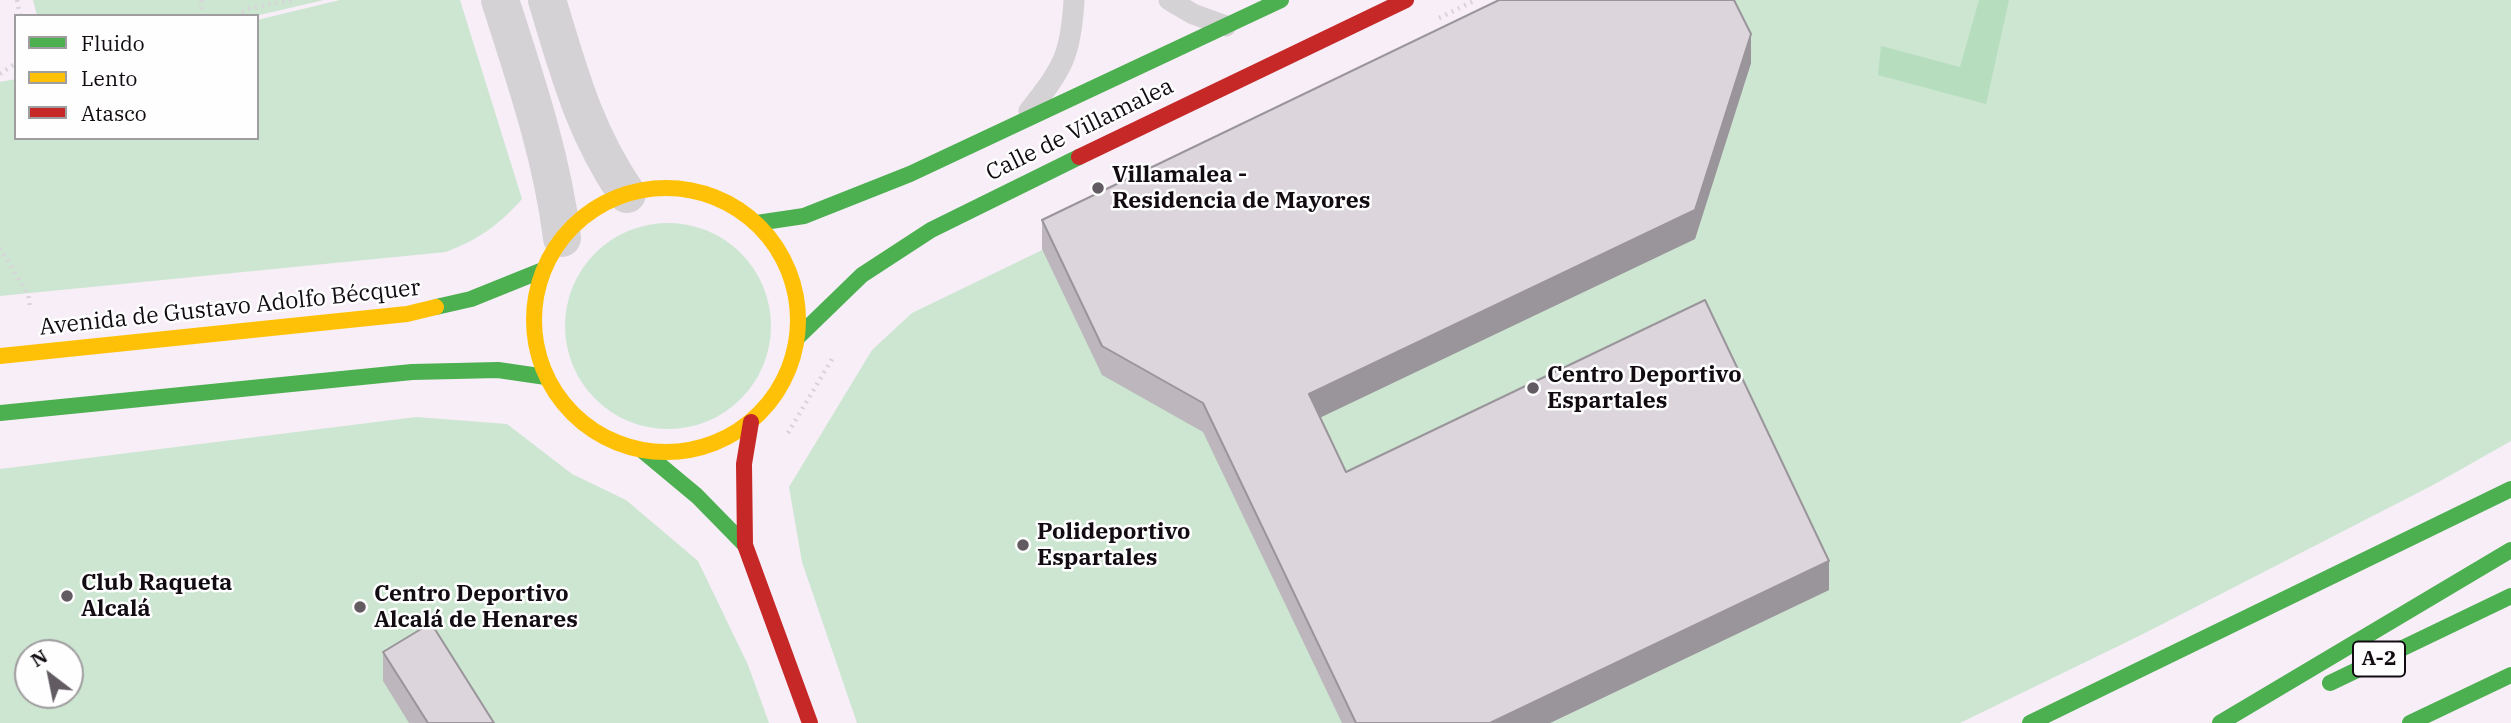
<!DOCTYPE html>
<html>
<head>
<meta charset="utf-8">
<style>
	body { margin:0 }
	#map { position:relative; width:2511px; height:723px; overflow:hidden; background:#f7eef7; font-family:"IBM Plex Serif",serif }
	canvas { display:block }
	.legend { position:absolute; left:14px; top:14px; width:245px; height:126px; box-sizing:border-box; background:#fefefe; border:2px solid #a09da0; margin:0; padding:9px 12px; list-style:none; font-size:21px; color:#120c12 }
	.legend li { display:flex; align-items:center; gap:14px; height:35px }
	.legend b { width:35px; border:2px solid #a09da0 }
	.north { position:absolute; left:14px; top:639px; width:70px; height:70px; box-sizing:border-box; background:#fefefe; border:2px solid #a09da0; border-radius:50%; rotate:328deg; font-size:19px; font-weight:700; line-height:28px; text-align:center; color:#120c12 }
	.north::after { content:''; display:block; margin:auto; width:24px; height:32px; background:#625b62; clip-path:polygon(50% 0,100% 100%,50% 72%,0 100%) }
</style>
</head>
<body>
<div id="map">
<canvas width="2511" height="723"></canvas>
<ul class="legend">
<li><b style="height:9px;background:#4caf50"></b>Fluido</li>
<li><b style="height:9px;background:#ffc107"></b>Lento</li>
<li><b style="height:9px;background:#c62828"></b>Atasco</li>
</ul>
<div class="north">N</div>
</div>
<script>
const ctx = document.querySelector('canvas').getContext('2d');
ctx.lineJoin = 'round';
function fillPath(path, color) { ctx.fillStyle = color; ctx.fill(path, 'evenodd'); }
function trace(path, color, width, dash) { ctx.strokeStyle = color; ctx.lineWidth = width; ctx.lineCap = dash ? 'butt' : 'round'; ctx.setLineDash(dash || []); ctx.stroke(path); }
function drawText(font, color, halo, rows, align = 'center') {
  ctx.font = font + ' "IBM Plex Serif",serif'; ctx.lineWidth = 5; ctx.setLineDash([]); ctx.textBaseline = 'middle'; ctx.strokeStyle = halo; ctx.fillStyle = color; for (const [text, x, y, turn = 0] of rows) {
    ctx.save(); ctx.translate(x, y); ctx.rotate((+turn || 0) * Math.PI / 180); ctx.textAlign = isNaN(turn) ? turn : align; if (halo) ctx.strokeText(text, 0, 0); ctx.fillText(text, 0, 0); ctx.restore();
  }
}
const green = new Path2D(`
	M33,0H324L255,16H37Z
	M340,0H460L522,199C499,225 479,239 446,252L0,296V82L16,79V138H257V20Z
	M1559,0H2511V441L2435,484L2141,635L1960,723H857L802,562L789,487L872,350L912,313Z
	M565 326a103 103 0 1 1 206 0a103 103 0 1 1-206 0Z
	M416,417L507,424L572,474L626,500L698,561L748,665L769,723H0V469ZM28,653H70V695H28Z`);
const forest = new Path2D(`
	M1979,0H2009L1986,104L1878,75L1881,46L1960,67Z`);
const path = new Path2D(`
	M17,0L20,16
	M200,16L202,0
	M236,16L250,8L293,0
	M1439,18L1476,0
	M0,74L16,63
	M0,248L28,294L30,307
	M788,433L832,359`);
const lane = new Path2D(`
	M1169,0L1193,14L1226,26
	M1029,111C1063,68 1071,55 1074,0`);
const street = new Path2D(`
	M500,0C525,78 552,156 562,238
	M547,0C569,72 584,131 627,194`);
const fast = new Path2D(`
	M757,223L804,216L910,174L1281,0
	M436,307L471,299L543,270
	M798,337L862,275L931,230L1079,157
	M0,413L412,372L498,370L546,377
	M643,451L697,496L745,545
	M2330,683L2511,596
	M2030,723L2511,489
	M2220,723L2511,550
	M2410,723L2511,675`);
const slow = new Path2D(`
	M534 320a132 132 0 1 1 264 0a132 132 0 1 1-264 0Z
	M0,356L407,314L436,307`);
const jam = new Path2D(`
	M1079,157L1406,0
	M751,422L744,464L745,545L810,723`);
const wall = new Path2D(`
	M1751,63L1695,239L1320,417L1346,472L1829,590L1550,723H1342L1203,432L1102,375L1042,249V220Z
	M383,652L494,723H409L383,681Z`);
const shadedWall = new Path2D(`
	M1751,34V63L1695,239L1309,423V394Z
	M1829,561V590L1550,723H1490Z`);
const building = new Path2D(`
	M1499,0H1734L1751,34L1695,210L1309,394L1346,472L1705,300L1829,561L1490,723H1356L1203,403L1102,346L1042,220Z
	M431,623L494,723H428L383,652Z`);
const markers = [
	[1098,188,7,"#625b62"],
	[1533,388,7,"#625b62"],
	[1023,545,7,"#625b62"],
	[67,596,7,"#625b62"],
	[360,607,7,"#625b62"]
];
const shields = [
	[2379,659,52]
];
const shieldNames = [
	["A-2",2379,659]
];
const streetNames = [
	["Calle de Villamalea",1080,130,-26],
	["Avenida de Gustavo Adolfo Bécquer",230,308,-6]
];
const poiNames = [
	["Villamalea -",1112,175],
	["Residencia de Mayores",1112,201],
	["Centro Deportivo",1547,375],
	["Espartales",1547,401],
	["Polideportivo",1037,532],
	["Espartales",1037,558],
	["Club Raqueta",81,583],
	["Alcalá",81,609],
	["Centro Deportivo",374,594],
	["Alcalá de Henares",374,620]
];
fillPath(green, '#cce6d1');
fillPath(forest, '#b6debe');
trace(path, '#d8d4d8', 4.5, [2, 5]);
trace(lane, '#d5d2d5', 21);
trace(street, '#d5d2d5', 38);
trace(fast, '#4caf50', 16);
trace(slow, '#ffc107', 16);
trace(jam, '#c62828', 16);
fillPath(wall, '#bdb7bd');
fillPath(shadedWall, '#9a959a');
fillPath(building, '#dcd5dc');
trace(building, '#9a959a', 2);
for (const [x, y, r, color] of markers) { const dot = new Path2D(); dot.arc(x, y, r, 0, 2 * Math.PI); ctx.fillStyle = color; ctx.fill(dot); trace(dot, '#fefefe', 2.5); }
for (const [x, y, w] of shields) { const box = new Path2D(); box.roundRect(x - w / 2, y - 17.5, w, 35, 5); ctx.fillStyle = '#fefefe'; ctx.fill(box); trace(box, '#120c12', 2); }
drawText('bold 21px', '#120c12', null, shieldNames);
drawText('23px', '#120c12', '#fefefe', streetNames);
drawText('bold 23px', '#120c12', '#fefefe', poiNames, 'left');
</script>
</body>
</html>
